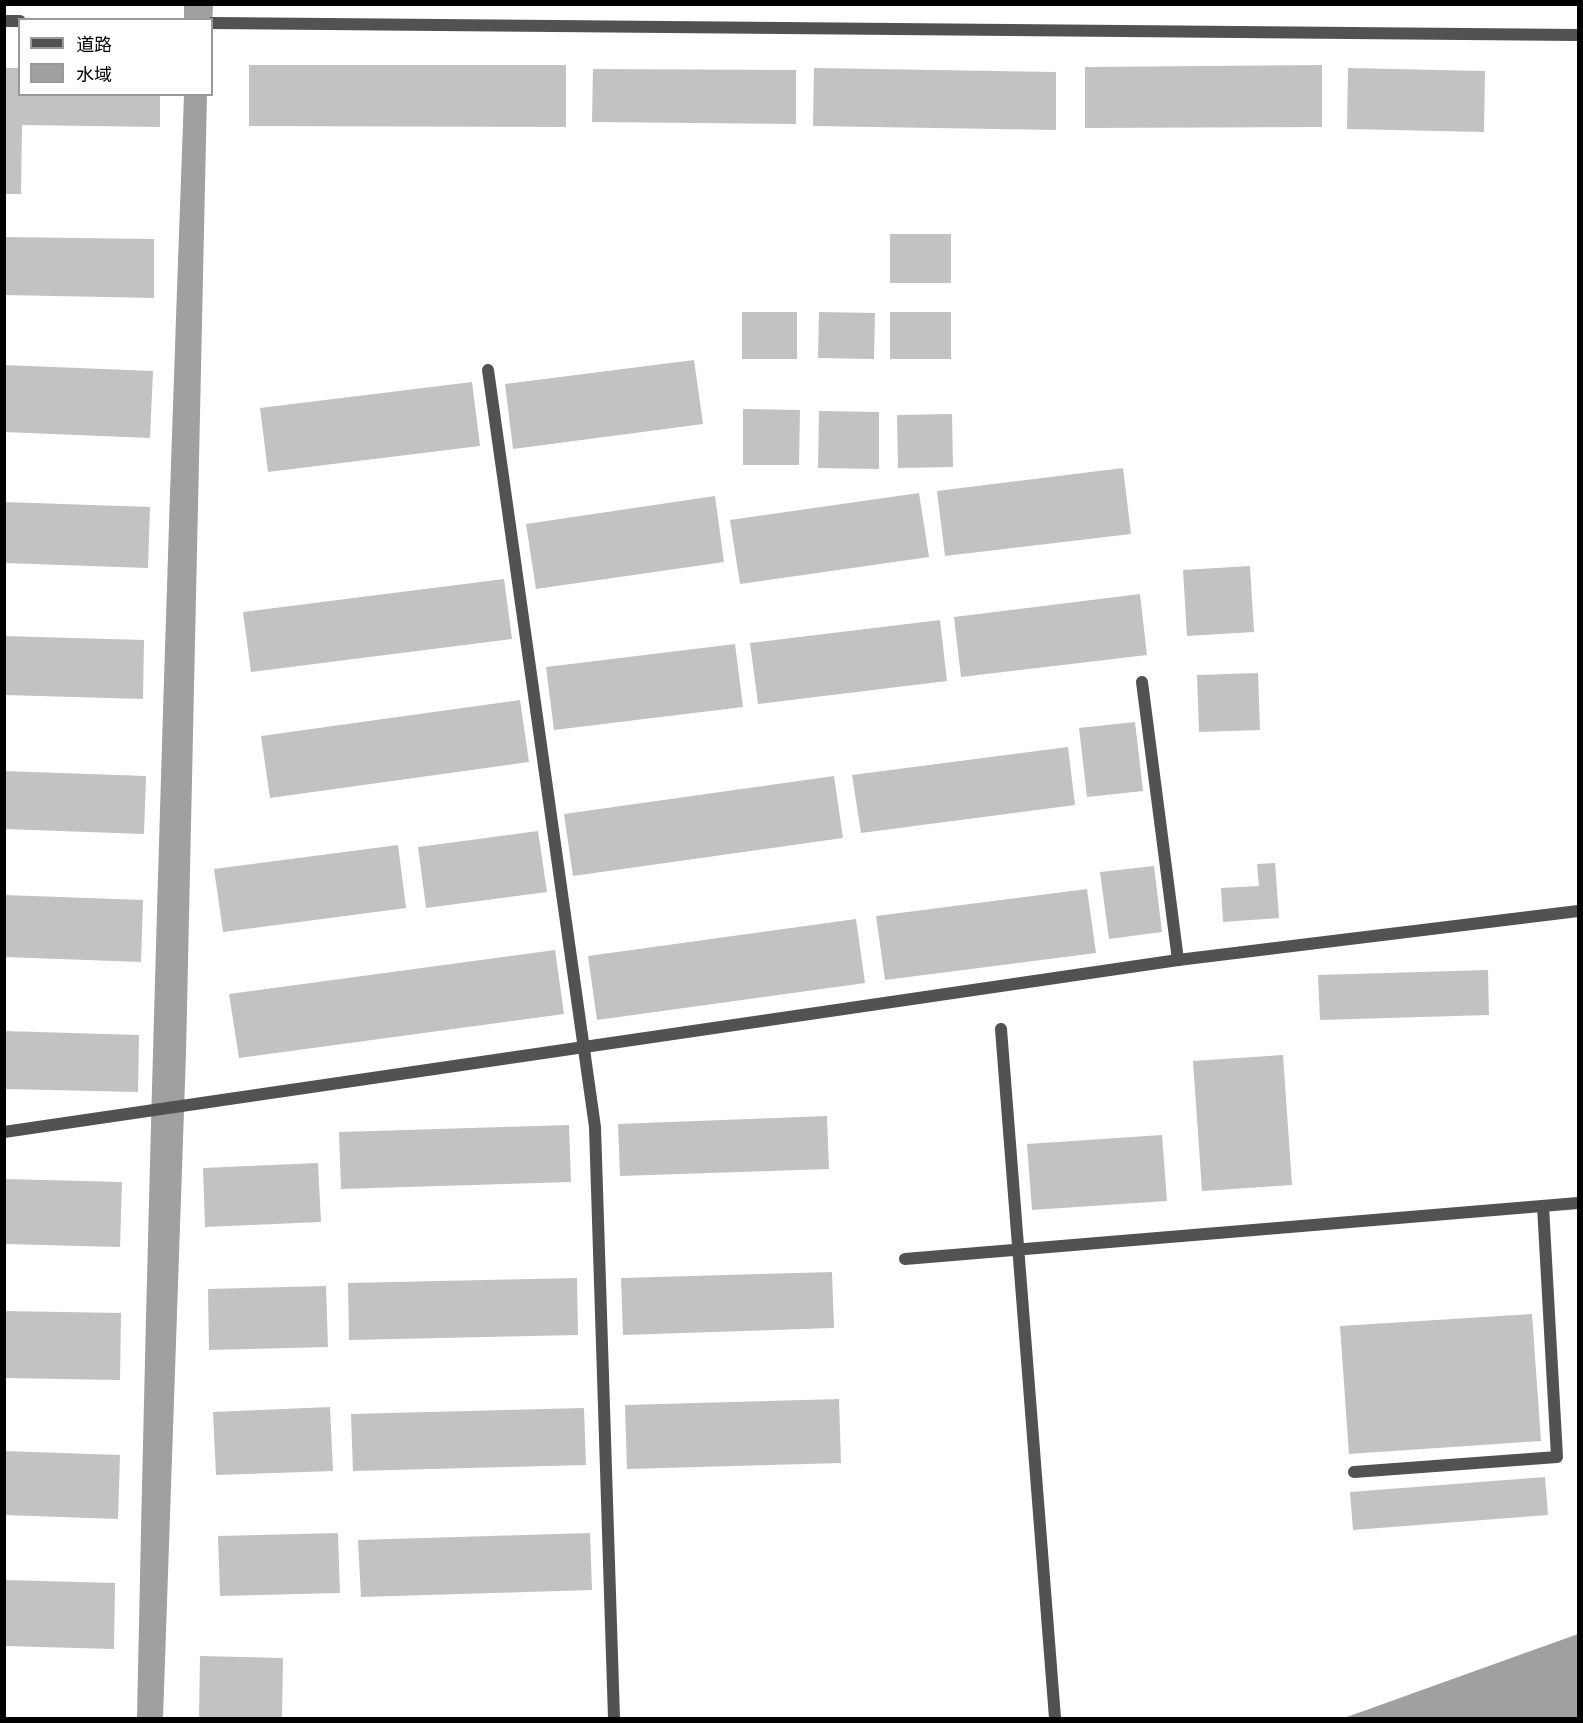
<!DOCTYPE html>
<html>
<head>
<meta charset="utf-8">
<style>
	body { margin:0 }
	#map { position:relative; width:1583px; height:1723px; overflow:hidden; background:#fff; font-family:"Space Grotesk","Noto Sans SC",sans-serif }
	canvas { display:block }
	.frame { position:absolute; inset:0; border:6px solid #000; pointer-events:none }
	.legend { position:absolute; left:18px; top:18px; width:195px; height:78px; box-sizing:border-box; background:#fff; border:2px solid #999; margin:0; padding:8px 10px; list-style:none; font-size:18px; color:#000 }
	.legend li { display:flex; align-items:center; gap:12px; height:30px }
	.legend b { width:30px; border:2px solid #999 }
</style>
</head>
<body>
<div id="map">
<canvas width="1583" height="1723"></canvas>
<div class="frame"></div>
<ul class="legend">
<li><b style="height:8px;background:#525252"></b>道路</li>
<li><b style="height:16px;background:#a0a0a0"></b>水域</li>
</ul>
</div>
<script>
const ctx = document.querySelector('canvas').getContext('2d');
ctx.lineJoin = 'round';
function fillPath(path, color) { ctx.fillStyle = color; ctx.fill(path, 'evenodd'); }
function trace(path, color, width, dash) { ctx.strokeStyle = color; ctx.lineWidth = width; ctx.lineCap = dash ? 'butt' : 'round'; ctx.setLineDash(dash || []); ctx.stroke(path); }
const water = new Path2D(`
	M184,5H213L212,26V20H184Z
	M207,94L186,1053L163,1718H137C148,1177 164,636 184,95Z
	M1578,1634V1718H1344Z`);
const building = new Path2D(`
	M249,65H566V127L249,126Z
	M1322,65V127L1085,128V67Z
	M4,68H20V94H160V127L22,125L21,194H4Z
	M814,68L1056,72V130L813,126Z
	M1348,68L1485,71L1484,132L1347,129Z
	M593,69L796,70V124L592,122Z
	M890,234H951V283H890Z
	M4,237L154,239V298L4,295Z
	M742,312H797V359H742Z
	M819,312L875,313L874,359L818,358Z
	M890,312H951V359H890Z
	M694,360L703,424L513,449L505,384Z
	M4,365L153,371L150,438L4,432Z
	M472,382L480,446L268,472L260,408Z
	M743,409L800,410L799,465H743Z
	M819,411L879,412V469L818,468Z
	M952,414L953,467L898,468L897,415Z
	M1123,468L1131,534L945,556L937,491Z
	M919,493L929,557L740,584L730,520Z
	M715,496L724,562L536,589L526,524Z
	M4,502L150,507L148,568L4,563Z
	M1250,566L1254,632L1187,636L1183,570Z
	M504,579L512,639L251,672L243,612Z
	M1140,594L1147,655L961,677L954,617Z
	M940,620L947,681L758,704L750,643Z
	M4,636L144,640L143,699L4,695Z
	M735,644L743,707L554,730L546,667Z
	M1258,673L1260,730L1199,732L1197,675Z
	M520,700L529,762L270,798L261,736Z
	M1135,722L1143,791L1087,797L1079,728Z
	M1068,747L1075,805L861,833L852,775Z
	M4,771L146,776L144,834L4,829Z
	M834,776L843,838L573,876L564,814Z
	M538,831L547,892L426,908L418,847Z
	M398,845L406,908L223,932L214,869Z
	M1275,863L1279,918L1223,922L1221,888L1259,886L1257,864Z
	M1154,866L1162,932L1109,939L1100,872Z
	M1087,889L1096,953L885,980L876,916Z
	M4,895L143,900L141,962L4,957Z
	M856,919L865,983L597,1020L588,956Z
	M555,950L564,1014L239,1058L229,994Z
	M1488,970L1489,1015L1320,1020L1318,975Z
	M4,1031L139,1035L138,1092L4,1089Z
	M1283,1055L1292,1185L1202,1191L1193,1061Z
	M827,1116L829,1169L620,1176L618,1124Z
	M569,1125L571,1182L341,1189L339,1132Z
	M1162,1135L1167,1201L1032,1210L1027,1144Z
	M318,1163L321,1222L205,1227L203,1168Z
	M4,1179L122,1182L120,1247L4,1244Z
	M832,1272L834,1328L623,1335L621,1278Z
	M577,1278L578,1335L349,1340L348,1283Z
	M326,1286L328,1347L209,1350L208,1289Z
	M4,1311L121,1313L120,1380L4,1378Z
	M1532,1314L1541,1441L1349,1454L1340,1326Z
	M839,1399L841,1463L627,1469L625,1405Z
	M330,1407L333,1471L216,1475L213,1412Z
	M584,1408L586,1465L353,1471L351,1414Z
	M4,1451L120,1455L118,1519L4,1515Z
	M1545,1477L1548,1515L1353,1530L1350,1492Z
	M338,1533L340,1593L220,1596L218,1536Z
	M590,1533L592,1590L361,1597L358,1540Z
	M4,1580L115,1583L114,1649L4,1646Z
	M200,1656L283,1658L282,1718H199Z`);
const service = new Path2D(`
	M488,370L595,1127L614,1718
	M1142,682L1178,960
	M1001,1029L1055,1718
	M905,1259L1578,1203
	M1354,1472L1557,1457L1543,1206`);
const minor = new Path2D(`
	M4,1132L1178,960L1578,911`);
const tertiary = new Path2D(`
	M4,21H20
	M212,23L1578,35`);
fillPath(water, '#a0a0a0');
fillPath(building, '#c2c2c2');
trace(service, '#525252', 12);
trace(minor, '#525252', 12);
trace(tertiary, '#525252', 12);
</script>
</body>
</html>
